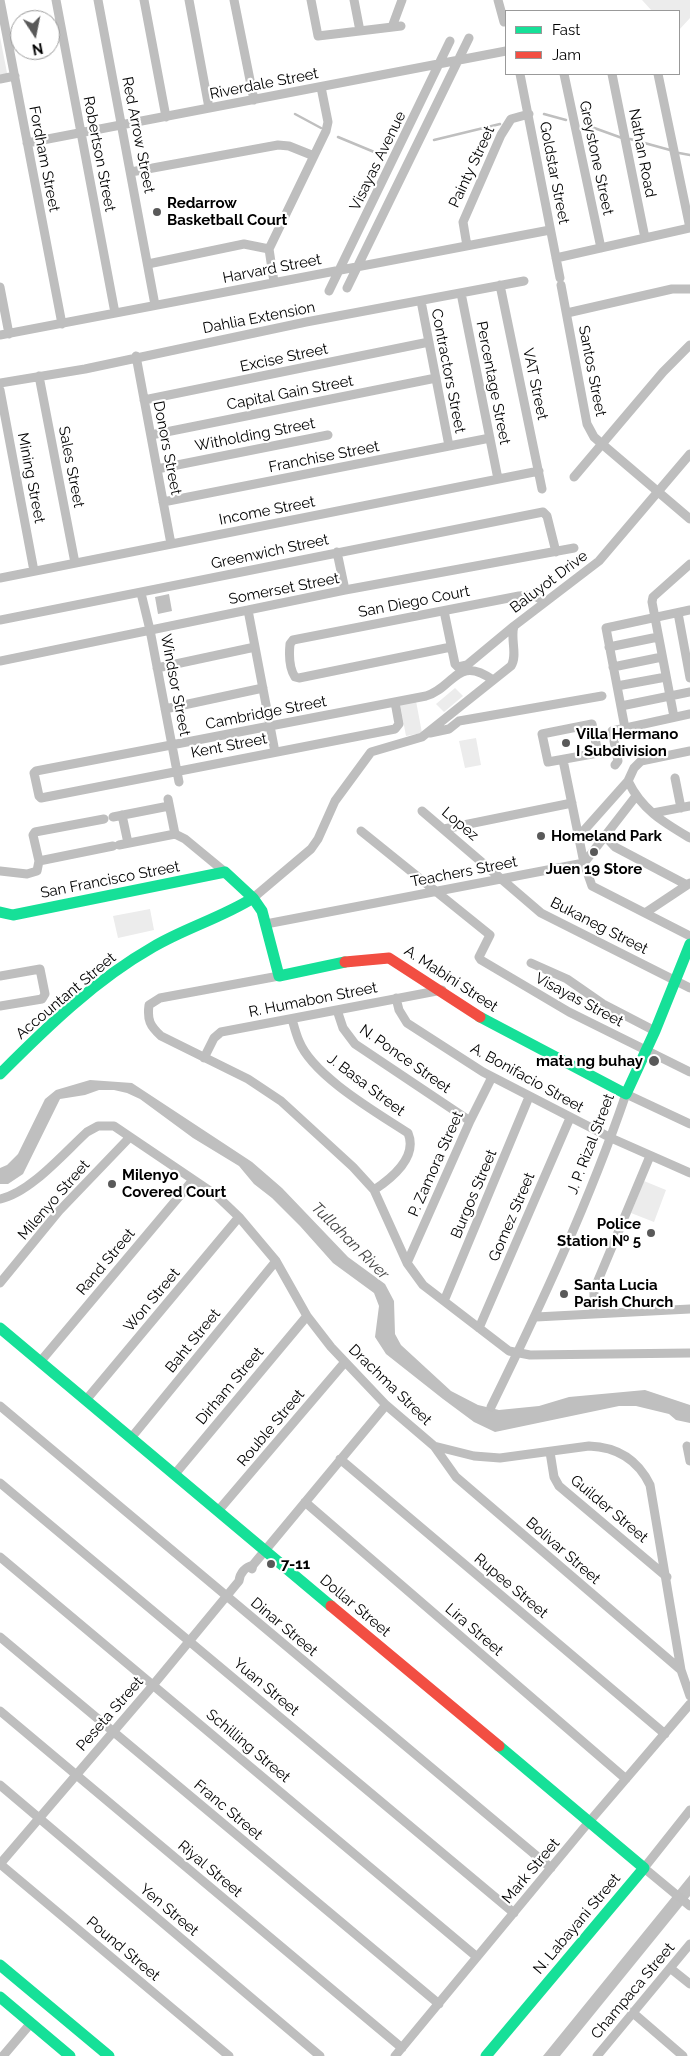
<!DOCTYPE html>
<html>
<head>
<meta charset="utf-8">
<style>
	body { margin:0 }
	#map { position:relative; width:690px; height:2056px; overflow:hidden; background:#fff; font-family:Raleway,sans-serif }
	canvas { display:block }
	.legend { position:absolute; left:505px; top:10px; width:175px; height:65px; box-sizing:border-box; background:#fff; border:1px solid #999; margin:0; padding:6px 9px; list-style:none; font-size:15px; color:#000 }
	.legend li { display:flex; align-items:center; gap:10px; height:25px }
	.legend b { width:25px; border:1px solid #999 }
	.north { position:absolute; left:10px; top:10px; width:50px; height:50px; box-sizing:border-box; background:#fff; border:1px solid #999; border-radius:50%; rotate:169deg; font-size:14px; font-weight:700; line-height:20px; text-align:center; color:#000 }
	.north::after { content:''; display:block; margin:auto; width:18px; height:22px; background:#595959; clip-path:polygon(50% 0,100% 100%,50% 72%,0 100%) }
</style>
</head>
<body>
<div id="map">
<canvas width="690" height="2056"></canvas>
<ul class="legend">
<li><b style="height:6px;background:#16e098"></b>Fast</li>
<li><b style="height:6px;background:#f24e42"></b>Jam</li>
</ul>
<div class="north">N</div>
</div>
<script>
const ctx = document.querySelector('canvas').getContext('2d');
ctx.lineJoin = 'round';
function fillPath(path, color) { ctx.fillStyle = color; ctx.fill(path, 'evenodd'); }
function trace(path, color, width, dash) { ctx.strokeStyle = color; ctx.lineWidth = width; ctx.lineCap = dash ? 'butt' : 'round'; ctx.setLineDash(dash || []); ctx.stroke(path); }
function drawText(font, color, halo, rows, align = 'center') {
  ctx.font = font + ' Raleway,sans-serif'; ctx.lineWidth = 4.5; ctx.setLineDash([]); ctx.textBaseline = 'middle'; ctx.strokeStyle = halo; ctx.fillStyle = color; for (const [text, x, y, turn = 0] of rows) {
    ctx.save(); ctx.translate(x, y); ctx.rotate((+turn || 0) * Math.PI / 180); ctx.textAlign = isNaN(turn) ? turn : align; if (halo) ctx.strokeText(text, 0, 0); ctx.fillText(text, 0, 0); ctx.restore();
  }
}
const green = new Path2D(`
	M642,0H690V18L679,30V11H652Z
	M0,37L8,78L0,80Z
	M455,688L463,696L444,712L436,704Z
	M416,701L422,733L406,736L400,704Z
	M476,738L481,765L465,768L459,741Z
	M150,909L154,930L118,938L113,916Z
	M644,1181L666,1190L654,1222L631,1213Z`);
const water = new Path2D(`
	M169,594L172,611L158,614L155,597Z
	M90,1080L132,1083L252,1162L282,1188L348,1257L385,1284L394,1301L395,1334L401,1345L451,1391L478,1405L499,1410L539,1406L569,1397L645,1390L690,1405V1423L676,1420L669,1414L636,1406H619L495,1432L474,1422L443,1399L386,1354L375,1337L379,1306L374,1293L333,1263L300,1226L272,1198L254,1184L239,1166L193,1138L140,1099L127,1093L114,1090H99L85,1095L60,1099L23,1174L8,1184H0V1168L7,1165L18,1154L45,1099L56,1090Z
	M690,1875V1896L560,2056H543Z`);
const stream = new Path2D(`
	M295,114L321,128
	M544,114L566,120
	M586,125L622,138
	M338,137L379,154
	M630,139L670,150
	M434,140L500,124
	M679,153L690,155`);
const street = new Path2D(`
	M0,0L62,324
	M56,0L115,313
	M98,0L155,305
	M144,0L166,117
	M189,0L209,108
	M234,0L254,100
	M311,0L318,36L401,26
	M354,0L360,31
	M498,0L504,22
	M392,27L402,0
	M520,74L560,278
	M564,74L601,248
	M612,74L645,238
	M0,79L15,76
	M27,143L506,51
	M131,172L278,145L289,146L314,156
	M467,246L463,222L501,135L511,119L529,114
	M556,258L690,228L658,74
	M148,264L244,244L269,249
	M274,282L269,249L326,131L328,122L321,87
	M500,285L542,489
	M561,285L587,424L594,437L602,444L690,519
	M0,287L9,334
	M347,288L469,38
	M329,291L450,41
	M461,293L498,479
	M421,301L449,446
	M567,313L672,289H690
	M0,335L550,230
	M136,356L171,544
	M39,376L75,563
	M0,383L85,369L306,322L524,281
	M0,390L34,571
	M144,400L429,342
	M151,435L436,378
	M157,469L328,435
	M574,477L663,372L690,345
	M163,502L490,438
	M337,552L345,590
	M0,578L539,471
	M141,593L150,630L179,782
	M248,610L275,752
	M444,611L455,664L458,667L467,665L514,626
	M678,613L690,678
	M0,620L543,512L547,516L556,552
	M451,647L299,678L295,677C289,668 289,654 290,644L293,640L519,596L533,595L544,601
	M609,647L658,637
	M0,661L345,590L574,548
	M613,667L662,657
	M157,668L255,647
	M617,686L666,677
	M395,702L399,724L395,729L41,798L39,796L34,773L36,771L426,696C454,688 457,654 493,680
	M621,706L690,692
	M165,709L263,688
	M674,717L652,602L653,597L690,564
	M592,724L598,753L548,762L542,734Z
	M625,728L606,628L690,610
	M430,733L449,729L459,721L602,696
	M563,760L584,863L592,886L690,936
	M615,765L618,761L612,731L690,714
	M675,778L681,808
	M628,781C642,810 663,822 690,838
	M168,799L175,834
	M422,811L541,913L690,988
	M653,813L690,806
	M122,815L128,843
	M113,817L169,806
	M444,829L572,803
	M361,831L490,935L479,957L481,960L569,1012L690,1072
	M175,834L185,839L225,872
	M579,836L628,781L634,768L641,761L690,751
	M605,836L615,847L687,885
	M119,845L175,834
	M39,861L113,846
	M0,871L27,874L37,871L39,861L33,835L35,832L104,819
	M253,898L311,849L318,839L335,801L371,752L422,737L511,666C518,655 510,639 514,626L599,561L690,454
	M645,913L690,883
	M266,924L584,863L636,796
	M531,963L567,979L603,1004L655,1031
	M0,976L40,969L45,994L42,999L0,1006
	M279,976L160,998L149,1005C147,1020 150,1026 161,1036L248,1079L281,1101L353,1167L374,1190L407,1263L423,1285L509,1351L530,1355L690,1353
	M396,998L399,1010L407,1023L483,1072L611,1138L690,1173
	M337,1010L343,1028L355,1044L470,1121
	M292,1019C294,1026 296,1034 299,1041C313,1076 376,1112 408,1133C418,1157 392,1178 374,1190
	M204,1058L214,1038L221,1032L442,990
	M0,1199C30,1193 64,1153 87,1132L98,1126H114L216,1195L239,1217L276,1261L307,1316L331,1347L386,1405L434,1446L474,1456L500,1458L589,1446C617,1447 638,1460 650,1485L681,1670L690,1696
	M407,1263L470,1121L492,1077
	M0,1283L59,1211L130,1137
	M444,1301L529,1097
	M594,1314V1290L650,1156
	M536,1317L690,1309
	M479,1328L570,1118
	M40,1362L193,1180
	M86,1400L239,1217
	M0,1406L551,1868
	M491,1407C541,1305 589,1202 626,1094L690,1124
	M131,1438L276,1261
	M434,1446L456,1477L681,1670
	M687,1446L690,1461
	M550,1452L554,1477L559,1486L667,1577
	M340,1459L665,1734
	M175,1474L307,1316
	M0,1483L514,1913
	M305,1502L626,1779
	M218,1511L345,1362
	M0,1557L477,1957
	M252,1569L253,1565L386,1405
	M0,1637L439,2004
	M0,1711L402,2048
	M0,1785L320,2056
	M690,1810L644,1868L690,1906
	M0,1864L149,1690L239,1581C240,1573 245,1567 253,1565
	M0,1864L229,2056
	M670,1968L690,1984
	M632,2012L683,2056
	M3,2056L31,2023
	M395,2056L583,1829L690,1704
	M597,2056L690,1944`);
const fast = new Path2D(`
	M0,912L13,915L225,872L253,898L262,911L279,976L345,962
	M480,1017L626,1094L655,1031L690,944
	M0,1074C47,1027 95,980 153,947C185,928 221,918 253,898
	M0,1328L331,1606
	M0,1965L109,2056
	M0,1997L70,2056
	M486,2056L644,1868L499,1746`);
const jam = new Path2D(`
	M345,962L389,958L480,1017
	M331,1606L499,1746`);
const markers = [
	[157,212,5,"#595959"],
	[566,743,5,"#595959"],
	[541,836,5,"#595959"],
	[594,852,5,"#595959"],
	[654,1061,6,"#595959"],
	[112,1184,5,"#595959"],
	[651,1233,5,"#595959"],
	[564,1294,5,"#595959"],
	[271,1564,5,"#595959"]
];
const streetNames = [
	["Riverdale Street",264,84,-11],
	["Red Arrow Street",138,135,79],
	["Nathan Road",642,153,79],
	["Robertson Street",99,154,79],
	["Greystone Street",596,158,78],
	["Fordham Street",44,159,79],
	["Visayas Avenue",378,161,-64],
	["Painty Street",472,167,-65],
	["Goldstar Street",554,173,79],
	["Harvard Street",272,269,-11],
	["Dahlia Extension",259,318,-11],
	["Excise Street",284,358,-12],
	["Contractors Street",448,371,79],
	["Santos Street",592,371,79],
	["Percentage Street",493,383,79],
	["VAT Street",535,384,78],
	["Capital Gain Street",290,393,-11],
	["Witholding Street",255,435,-11],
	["Donors Street",167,448,79],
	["Franchise Street",324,457,-11],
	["Sales Street",71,467,79],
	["Mining Street",31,478,79],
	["Income Street",267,511,-11],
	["Greenwich Street",270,552,-12],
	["Baluyot Drive",549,582,-37],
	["Somerset Street",284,589,-11],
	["San Diego Court",414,602,-11],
	["Windsor Street",175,685,79],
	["Cambridge Street",266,713,-11],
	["Kent Street",229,746,-11],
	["Lopez",460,824,40],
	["Teachers Street",464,872,-11],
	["San Francisco Street",110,880,-11],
	["Bukaneg Street",599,926,27],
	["A. Mabini Street",451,979,33],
	["Accountant Street",66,996,-40],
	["R. Humabon Street",313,1000,-11],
	["Visayas Street",579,1000,28],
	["N. Ponce Street",405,1059,35],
	["A. Bonifacio Street",527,1078,29],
	["J. Basa Street",366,1085,37],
	["J. P. Rizal Street",591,1144,-69],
	["P. Zamora Street",436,1164,-66],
	["Burgos Street",474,1194,-67],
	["Milenyo Street",54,1200,-49],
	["Gomez Street",512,1217,-67],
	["Rand Street",106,1262,-50],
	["Won Street",152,1300,-50],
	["Baht Street",193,1341,-51],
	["Drachma Street",390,1385,44],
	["Dirham Street",230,1386,-50],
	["Rouble Street",271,1428,-50],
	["Guilder Street",609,1509,40],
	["Bolivar Street",563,1551,41],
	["Rupee Street",511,1586,40],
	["Dollar Street",355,1606,40],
	["Dinar Street",284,1627,40],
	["Lira Street",474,1630,41],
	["Yuan Street",266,1687,40],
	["Peseta Street",110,1714,-49],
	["Schilling Street",248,1746,40],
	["Franc Street",228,1810,40],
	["Riyal Street",210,1869,40],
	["Mark Street",531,1871,-50],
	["Yen Street",169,1910,40],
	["N. Labayani Street",577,1924,-50],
	["Pound Street",123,1949,40],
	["Champaca Street",633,1991,-50]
];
const poiNames = [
	["Redarrow",167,203],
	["Basketball Court",167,220],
	["Villa Hermano",576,734],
	["I Subdivision",576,751],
	["Homeland Park",551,836],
	["Juen 19 Store",594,869,"center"],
	["mata ng buhay",643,1061,"right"],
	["Milenyo",122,1175],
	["Covered Court",122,1192],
	["Police",641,1224,"right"],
	["Station № 5",641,1241,"right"],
	["Santa Lucia",574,1285],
	["Parish Church",574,1302],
	["7-11",281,1564]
];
const waterNames = [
	["Tullahan River",350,1241,45]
];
fillPath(green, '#ececec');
fillPath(water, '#bfbfbf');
trace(stream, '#bfbfbf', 2.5);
trace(street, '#bebebe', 9);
trace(fast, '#16e098', 11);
trace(jam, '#f24e42', 11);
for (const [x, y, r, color] of markers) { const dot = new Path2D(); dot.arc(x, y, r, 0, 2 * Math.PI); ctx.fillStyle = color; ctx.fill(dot); trace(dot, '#fff', 2); }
drawText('15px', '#000', '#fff', streetNames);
drawText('bold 15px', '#000', '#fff', poiNames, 'left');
drawText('italic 16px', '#444', '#fff', waterNames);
</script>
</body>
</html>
